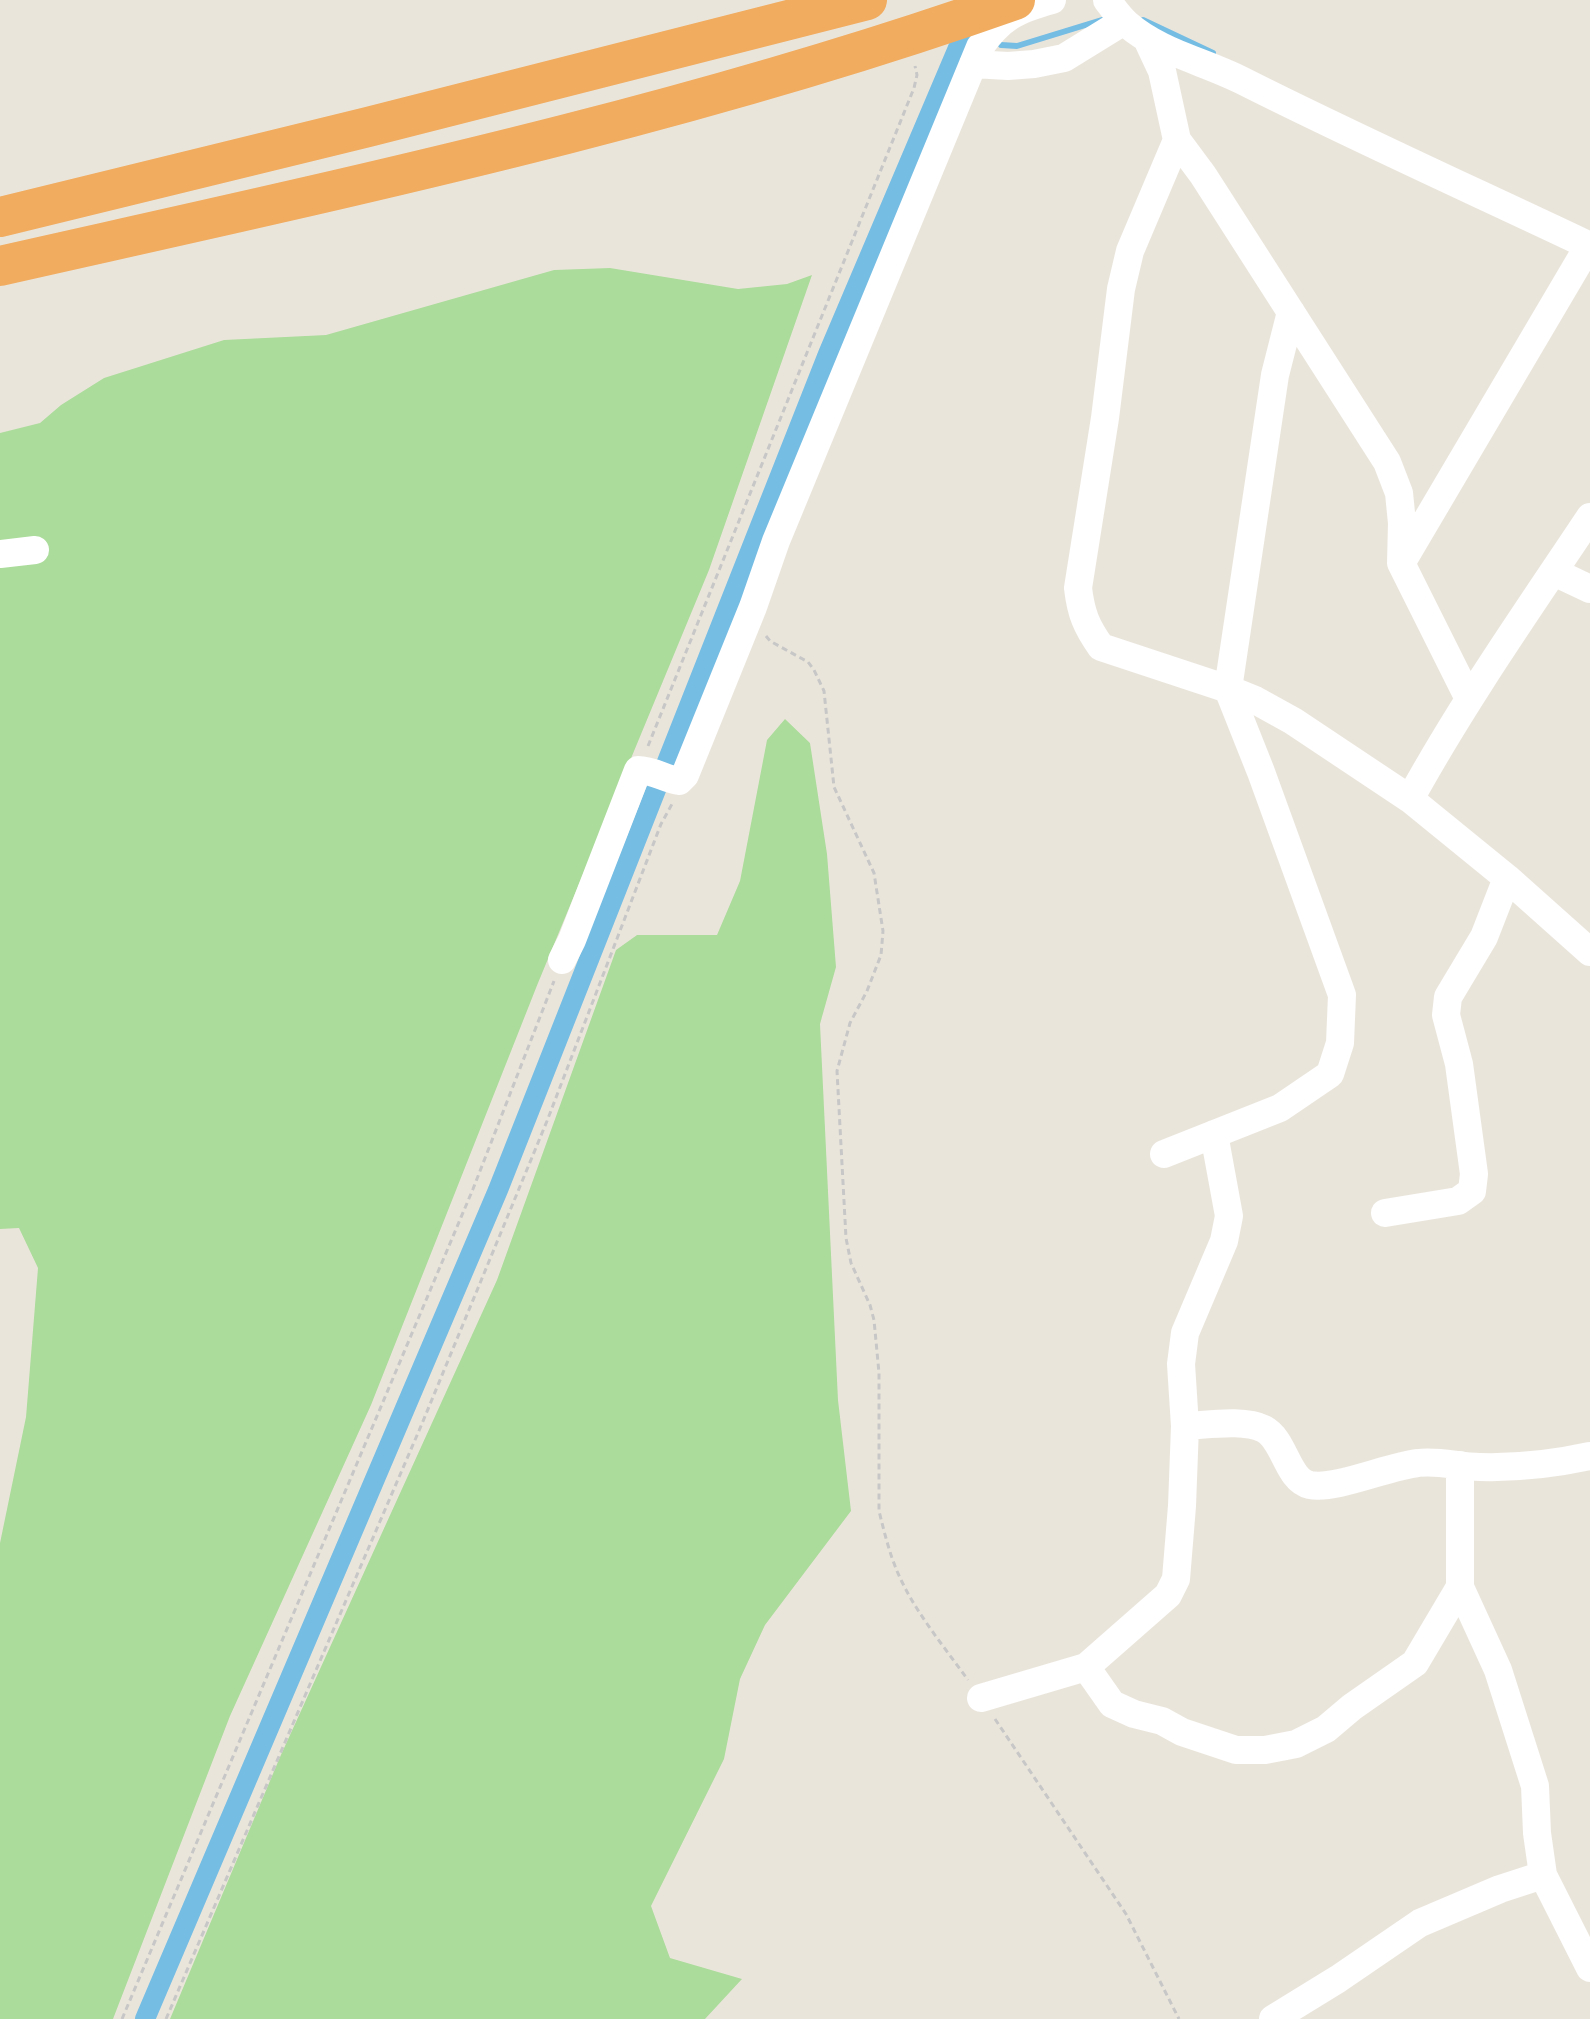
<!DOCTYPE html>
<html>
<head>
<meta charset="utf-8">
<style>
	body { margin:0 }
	canvas { display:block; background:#eae5db }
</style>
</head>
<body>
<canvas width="1590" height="2019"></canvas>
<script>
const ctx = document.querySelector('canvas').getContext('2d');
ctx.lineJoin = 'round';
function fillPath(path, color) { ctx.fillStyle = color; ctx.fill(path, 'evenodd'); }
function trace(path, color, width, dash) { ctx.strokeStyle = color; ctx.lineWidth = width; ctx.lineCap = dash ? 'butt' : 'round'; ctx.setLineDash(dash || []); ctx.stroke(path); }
const green = new Path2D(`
	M610,268L738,289L787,284L812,275L709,570L538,983L371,1405L230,1716L113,2019H0V1543L26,1417L38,1268L19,1228L0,1229V433L40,423L61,405L104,378L224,340L326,335L554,270Z
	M785,719L810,743L827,854L836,967L820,1024L838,1400L851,1511L765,1625L740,1679L724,1759L651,1906L670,1958L742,1979L705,2019H170L280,1757L497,1280L616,950L637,935H717L740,881L767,740Z`);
const stream = new Path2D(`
	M1143,20L1213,53
	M1001,45L1017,46L1105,19`);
const canal = new Path2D(`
	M145,2019L498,1190L828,354L972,15`);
const path = new Path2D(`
	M766,636L770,641L808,662L814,670L824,691L834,787L874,873L883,931L881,955L867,991L850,1023L837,1071L846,1238L851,1263L870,1305L874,1320L879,1373V1511C884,1531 889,1552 897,1571C914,1611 943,1645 968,1680
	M648,746L914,88L917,75L915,66
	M995,1719L1126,1914L1179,2019
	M122,2019L473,1189L554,981
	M166,2019L421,1426L547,1121L661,824L672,804`);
const minor = new Path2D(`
	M1107,0C1113,8 1119,17 1127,24C1159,52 1203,61 1241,80C1356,138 1474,191 1590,246
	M1147,39L1162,71L1177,140L1203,175L1387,462L1399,493L1402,523L1401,563L1469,699
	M973,64L1008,66L1034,64L1064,58L1124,21
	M1177,140L1130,251L1121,289L1105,418L1078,588C1081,613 1086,626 1101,647L1228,689L1255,700L1293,721L1410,799L1507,878L1590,952
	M0,554L35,550
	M1402,562L1589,245
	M1554,572L1590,589
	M1410,799C1464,701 1528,610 1590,517
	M562,960L572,940L638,770C653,770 665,779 679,781L685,775L753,607L776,541L980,47C1001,17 1016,10 1052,0
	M1164,1154L1280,1108L1330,1074L1340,1043L1342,995L1261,772L1228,689L1275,375L1291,312
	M1385,1213L1458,1201L1472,1191L1474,1174L1459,1064L1446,1015L1448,997L1484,937L1507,878
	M1185,1426C1208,1425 1244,1419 1264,1429C1285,1440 1287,1480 1310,1485C1336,1490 1389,1466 1418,1463C1439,1460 1459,1467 1480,1467C1517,1468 1554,1464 1590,1456
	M1460,1465V1587L1498,1670L1535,1786L1537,1833L1543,1875L1590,1968
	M1086,1667L1112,1704L1134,1714L1162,1721L1182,1732L1236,1750H1265L1296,1744L1326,1729L1352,1707L1415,1663L1460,1587
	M981,1698L1086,1667L1168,1595L1176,1579L1182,1506L1185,1426L1181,1364L1185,1333L1224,1241L1229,1216L1214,1134
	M1273,2019L1338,1979L1420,1923L1500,1889L1543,1875`);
const highway = new Path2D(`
	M0,217L368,127L867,0
	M0,266C341,189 685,117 1015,0`);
fillPath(green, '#acdc9c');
trace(stream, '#76bde4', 6);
trace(canal, '#76bde4', 20);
trace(path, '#c7c7c7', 3, [6, 4]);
trace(minor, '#fff', 28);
trace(highway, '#f1ac60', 40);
</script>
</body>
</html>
